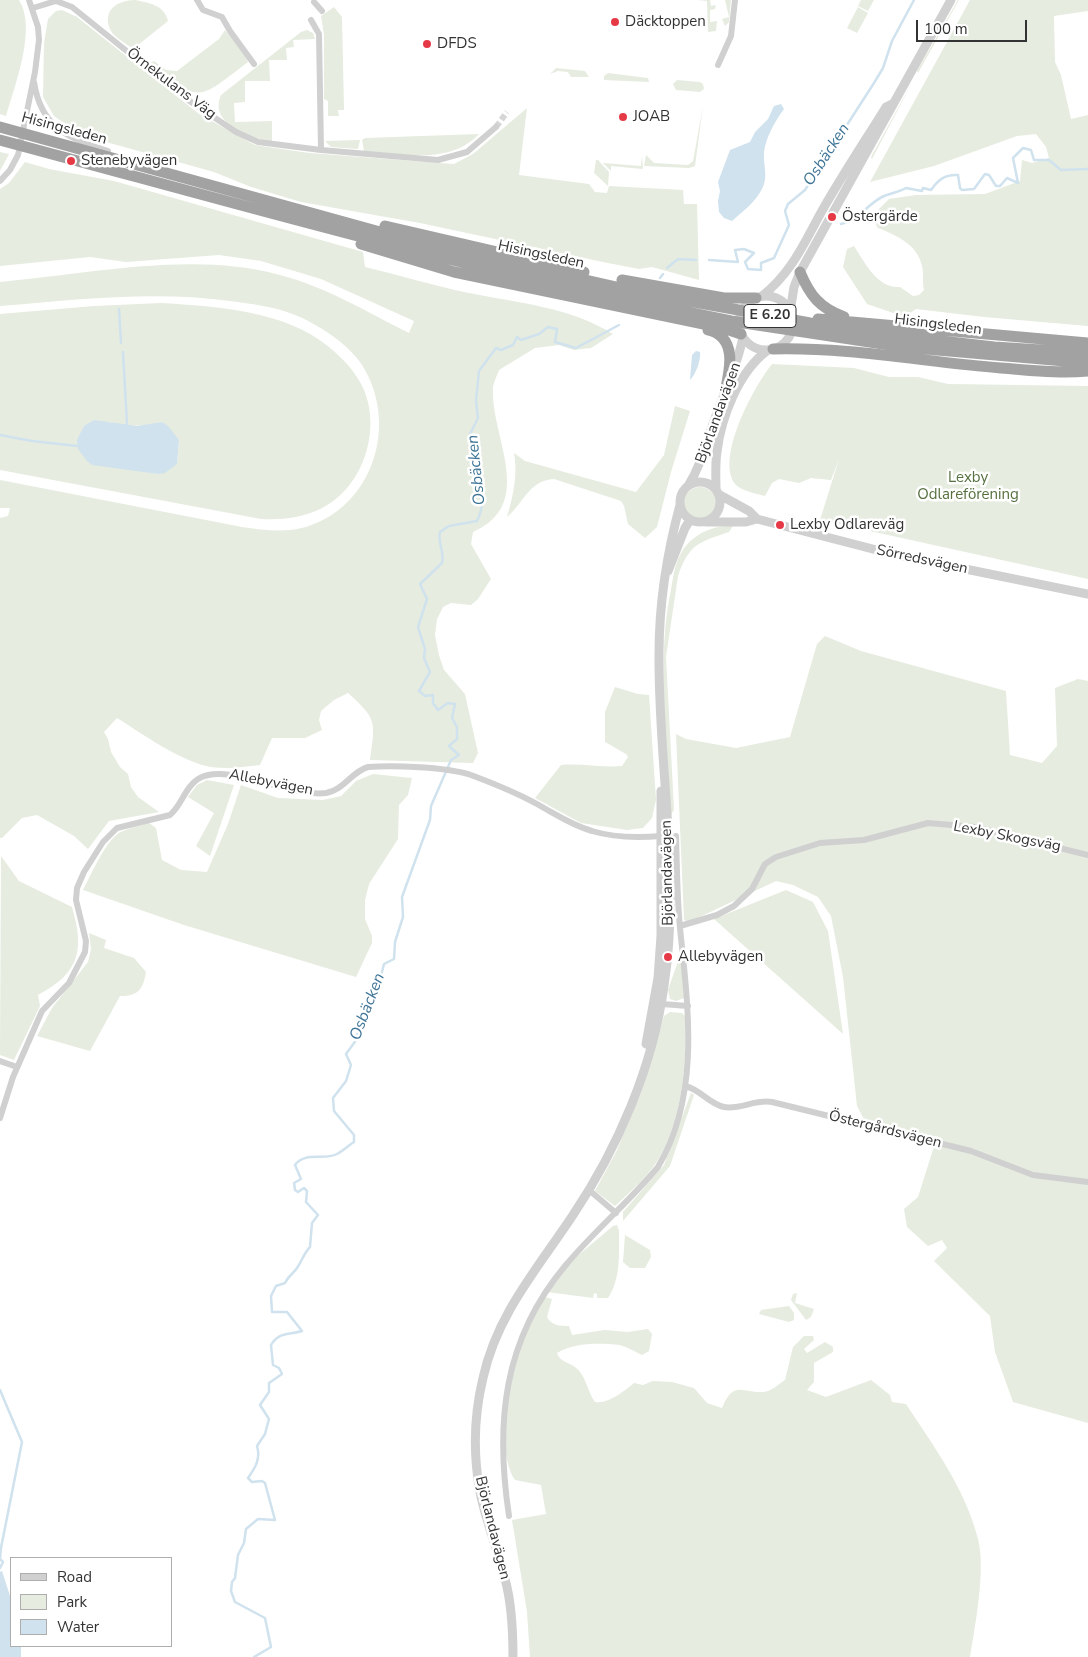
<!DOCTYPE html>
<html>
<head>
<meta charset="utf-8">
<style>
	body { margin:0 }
	#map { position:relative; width:1088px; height:1657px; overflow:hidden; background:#fff; font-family:"Nunito Sans",sans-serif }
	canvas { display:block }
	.legend { position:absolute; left:10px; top:1557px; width:162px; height:90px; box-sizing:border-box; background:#fff; border:1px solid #adadad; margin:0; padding:6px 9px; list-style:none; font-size:15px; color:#333 }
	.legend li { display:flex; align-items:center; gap:10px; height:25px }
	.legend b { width:25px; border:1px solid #adadad }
	.scale { position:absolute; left:916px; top:20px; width:111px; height:22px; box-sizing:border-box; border:2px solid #333; border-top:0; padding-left:6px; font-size:15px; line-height:18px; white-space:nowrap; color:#333; -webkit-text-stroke:4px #fff; paint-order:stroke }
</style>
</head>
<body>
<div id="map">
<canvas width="1088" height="1657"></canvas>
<ul class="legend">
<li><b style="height:6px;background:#d0d0d0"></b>Road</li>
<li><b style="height:14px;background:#e6ecdf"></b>Park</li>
<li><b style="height:14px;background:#cfe2ee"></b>Water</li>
</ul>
<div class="scale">100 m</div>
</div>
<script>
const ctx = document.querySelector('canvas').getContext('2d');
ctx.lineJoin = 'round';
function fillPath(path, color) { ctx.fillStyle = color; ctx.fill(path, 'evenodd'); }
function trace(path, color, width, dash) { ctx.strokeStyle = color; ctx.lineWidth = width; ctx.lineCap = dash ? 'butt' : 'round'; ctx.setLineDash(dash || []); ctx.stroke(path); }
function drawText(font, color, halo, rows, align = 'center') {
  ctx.font = font + ' "Nunito Sans",sans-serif'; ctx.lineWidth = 5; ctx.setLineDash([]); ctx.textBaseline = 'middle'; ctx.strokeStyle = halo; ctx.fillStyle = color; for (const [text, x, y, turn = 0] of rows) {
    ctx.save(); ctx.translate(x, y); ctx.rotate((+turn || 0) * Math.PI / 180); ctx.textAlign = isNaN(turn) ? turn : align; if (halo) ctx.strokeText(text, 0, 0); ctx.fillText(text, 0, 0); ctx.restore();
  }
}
const green = new Path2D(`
	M0,0H19C37,28 15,85 6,116L0,114Z
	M135,0C149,3 165,5 168,21L133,49C127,44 115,38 111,31C101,11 117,0 135,0Z
	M698,0H710L711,6L716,5L715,9L710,10V22L717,21L716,31L708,32L707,1Z
	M725,0H731L729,22L725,26L722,19L729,17Z
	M861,0H874L868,11L858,6Z
	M958,0H959L918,73L917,71Z
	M970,0H1088V11L1054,16L1055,62L1061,75L1071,119L1088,115V326L984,317L916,309L905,317L867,304L843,267L847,249L854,246C865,263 878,289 900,287L913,296L919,295L924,290C922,282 924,274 922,266C918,245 896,235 878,228L876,225L879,209L889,199L916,195L985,194L1020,181L1022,160L1032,163L1049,158L1046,147L1036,134L1017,136L934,166L870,182Z
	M334,7L342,17L344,110H338L339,116H328V101L324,99V35L321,16Z
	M858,7L868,13L857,33L847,28Z
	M62,10L77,17L199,114L255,145L309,153L454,164L473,154L527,108L519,175L589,184L595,192L607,193L609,186L683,190L684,204H697L699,280L652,267L639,269L603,262L420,223L301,202L251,187L214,172L81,135L54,116L43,97L44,43L48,19L56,11Z
	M225,30L244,52L248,62C198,100 200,105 151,63L154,61L166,70L177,71L219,39Z
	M307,30L313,33L315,39L293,40L294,47L286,48L287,60H269L270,81H245V102L234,103L235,122L272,121V142C251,138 208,124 221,95L301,32Z
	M556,68L585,71L589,77H571L568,72L558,71L550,74Z
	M608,73L648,78L649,82L604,80V76Z
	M677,80L700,82L703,84L704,89L700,92L676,90L673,84Z
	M913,81L872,159L871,157Z
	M703,106L695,166L689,168L644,166L646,155L654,163L688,165L693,161Z
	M479,134C450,165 402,154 364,151L362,140L365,138Z
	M360,140L358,149L331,147L325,141Z
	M0,152L9,154L0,171Z
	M642,156L643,169L611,166V171L603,163L641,166Z
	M596,160H598L609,172L608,186L594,173Z
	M25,162L49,169L114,181L363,252L365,267C400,275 434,286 469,293C518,303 570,307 613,334L591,348L574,350L559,345L535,348L499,370C497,376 493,383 493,389C491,438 537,504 473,532L471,544L491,579L478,599L471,605L451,603L443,607L437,619L435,635L439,655L444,670L465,694L478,753L473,763L370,760C375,722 378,720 348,693L334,700L321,711L319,720L322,730L305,738H272L260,765C242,767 224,770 206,766C178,759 142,734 117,718L104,732L108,739L111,752L120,767L128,774L131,787L138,797L159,812L109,821L88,849L74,836L37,815L22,818L2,838H0V518L8,516L10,508H0V480L242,527C263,530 285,533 306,527C374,506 399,423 362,365C348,344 323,328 300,317C280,308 259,305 238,302C158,290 80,299 0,306V282C90,274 192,251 280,275C326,287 367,312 409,333L414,321L321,279L261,261L219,255L126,262L90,257L0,266V189L9,183Z
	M161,303C210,306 276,310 318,339C334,350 350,364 360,382C384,424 365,488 320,509C301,518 283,520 261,519L0,470V314L94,306ZM110,422C127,428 145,426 162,422L179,440L177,464L158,474L118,467Z
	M772,364L854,368L889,377H918L948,384L1088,386V579L820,520L839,459L831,480L811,478L799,483L779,479L772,483L765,496C757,494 742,491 736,485C714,460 754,386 772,364Z
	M675,406L690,411L671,472L657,527L645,538L628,524L624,506L621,501L554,479C529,480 523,504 507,517C513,496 518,475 514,453L525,461L636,492L664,455Z
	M684 503a16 16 0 1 1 32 0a16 16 0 1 1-32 0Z
	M733,526L729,532C699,542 689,544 678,576L666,657L674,810L671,814C665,794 667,767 666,746C664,693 660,642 671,590C673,577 675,564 681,553C691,535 712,525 733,526Z
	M825,636L861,651L1006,691L1010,755L1042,763L1057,746L1055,688L1078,679L1088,681V1423L1013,1402L995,1352L990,1316L934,1261L947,1248L942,1240L928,1246L907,1227L904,1209L918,1197L937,1137L865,1121L857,1106L843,977L831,916L818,897L793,885L776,881L689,922L684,920L676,734L686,739L736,748L790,737L817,644Z
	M615,687L638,694L649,695L656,800L652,818L643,828L627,830L581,823L535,798L561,765C582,763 602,768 622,766L628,757L626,754L605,742V712Z
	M373,774L412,778L408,795L399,805L398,839L369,884L365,900V919L372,936V943L356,977L184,925L83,890C91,875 105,842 119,833C128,828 139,826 149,823L156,828L162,860L181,870L207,872L228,824L241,785L278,798L323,800L341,796L356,781Z
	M207,780L234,785L210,856L196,846L214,813L188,797L197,785Z
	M1,856L19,881L72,907C85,951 79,973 38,995L40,1006L14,1060L0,1055Z
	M786,890L813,902L828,931L843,1034L714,919Z
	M89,933L106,940L104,948L134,958L146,972C143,989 139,996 120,996L90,1051L37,1036L52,1008L88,962L91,949Z
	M678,961L682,962L684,998L676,1001L670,999L668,990Z
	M670,1012L682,1013L685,1016C687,1063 683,1113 661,1155C650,1175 631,1191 615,1206L595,1191L616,1152L641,1093L664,1016Z
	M691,1093L694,1095L670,1166L623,1221V1212L664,1165Z
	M617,1225L619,1231C619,1253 621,1279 608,1298H597V1294L594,1293L593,1298L547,1292L575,1258L613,1226Z
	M625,1235L650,1250L651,1257L645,1268H630L623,1262Z
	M797,1293L795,1303L814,1309L811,1317L806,1320L791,1300L793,1294Z
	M545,1297L552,1299L547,1317C552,1326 560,1326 569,1326L572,1335L605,1330L628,1332L648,1329L652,1334L649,1351L642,1355C636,1352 627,1347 620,1345C600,1343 575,1342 557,1353C560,1362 568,1362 575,1367C586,1375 587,1391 595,1402C609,1404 624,1391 634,1383L643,1385L653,1381L672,1382L694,1388L707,1403L722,1408C734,1376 748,1397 768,1391C774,1389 780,1383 785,1380L793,1347L804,1336H813L814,1340L804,1349L807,1353L825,1342L833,1347V1352L814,1363V1382L807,1390L826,1397L871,1380L890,1395L892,1402L906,1404C934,1447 965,1488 978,1539C986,1569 975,1626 970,1657H530L527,1612L512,1520L546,1514L541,1485L515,1480C493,1446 512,1364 529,1328C534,1317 540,1307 545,1297Z
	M789,1306L794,1313V1320L789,1322L759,1314L761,1310Z`);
const water = new Path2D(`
	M781,104L784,109C775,121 766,137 764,152C763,165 768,175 763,187C756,202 743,211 732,221L724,218L719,212L718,201L720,191L718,182L730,150L750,142L755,132L768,119L774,106Z
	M696,351L700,352C701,360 696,374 690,380L692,355Z
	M94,420L137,426L162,422L168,426L179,440L177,464L165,473L158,474L92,465L87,461L78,449L77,440L84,426Z
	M2,1571L11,1599V1646H21V1657H0V1572Z`);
const stream = new Path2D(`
	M841,224C858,221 868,203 884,196C892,193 899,192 906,188L922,191L923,188L931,190C938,180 945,174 958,175L960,188L962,190L974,189L985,174L989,175L996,186H1000L1007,178L1018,183L1013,158L1023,148L1031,150L1034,160H1049L1061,170L1088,169
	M709,260L738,262L735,250L744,249L754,253L745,262L748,269L761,270V263L774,258L789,225L785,211L788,204L805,190L874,83L883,68L892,41L914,0
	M667,268L678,259L696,260
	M660,278L663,274
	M119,309L121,343
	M123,352L127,424
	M0,435L32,441L77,446
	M0,1390L22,1442L1,1548L0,1559L3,1562L0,1568
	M254,1657L271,1647L265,1618L235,1602L231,1591L232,1582L235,1578L238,1555L244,1543L246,1529L258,1519L275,1520L265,1483L262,1481L252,1482L248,1478C255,1468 261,1459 257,1446L265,1434L269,1419L260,1405L269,1392V1383L282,1374L279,1368L273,1365L271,1345C279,1331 290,1335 302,1331L287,1312H272L271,1296L276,1286L285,1283C289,1275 293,1274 297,1268C302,1261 304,1253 310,1247L312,1223L318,1215L306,1202L307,1191L304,1188L298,1192L295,1190L294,1183L301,1179L295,1165C305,1151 324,1161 337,1154C343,1151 349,1145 354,1142V1135L334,1111L333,1098L346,1081L351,1065L346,1054L357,1039L358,1027L368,1014V995L378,987L384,964L394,959L395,942L403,917L402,897L430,820L431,806L451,760L459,755L449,746L457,739V727L452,718L455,704L448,703L438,710L433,703V695L425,696L419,691L430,672L424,658L425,649L418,627L427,599L420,584L442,563C445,552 437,542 440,532L449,526L477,521C486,503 479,497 478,479C477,469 480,458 477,448C476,442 472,439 470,434L478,418L476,401L479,371L496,348L501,350L513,345L517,337L521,340L539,334L548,327L557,329L555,342L576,348L619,325`);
const minorTunnel = new Path2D(`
	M496,127L507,112`);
const minor = new Path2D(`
	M197,0L203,10L222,17L230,31L254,64
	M314,2L322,11
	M33,8L56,1L72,7L185,98L236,132L258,142L321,150L438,160L467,152L496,127
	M311,20L319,34L321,150
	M718,65L731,36L735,0
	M34,82C41,128 68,138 108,151
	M0,181L10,170L18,155L35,72L39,40L38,27L29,0
	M680,926L717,915L734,906L752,889L765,864L776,857L820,843L864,840L928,823L975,827L1088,855
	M662,1004L688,1006
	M0,1061L17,1067
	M685,1086C700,1089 709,1104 724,1107C740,1110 755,1099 772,1102L971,1151L1033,1175L1088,1182
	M0,1118L13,1077L42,1011L69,983L85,952L86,941L76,900L77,888L84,872L103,842L117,828L170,815C182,805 185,787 198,779C227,761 290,798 326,793C344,790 351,772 368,767C393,765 447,767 471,775C495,784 522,795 544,808C560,817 574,826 592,831C615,838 637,838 661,836
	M589,1190L616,1213
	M509,1516C495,1423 503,1340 565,1266C594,1231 629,1202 658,1167C701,1094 688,1007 680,928C677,897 677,866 676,836`);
const tertiary = new Path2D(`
	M762,296C792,273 805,241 823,209C843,174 865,141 886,107L892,104
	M739 323a27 27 0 1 1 54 0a27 27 0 1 1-54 0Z
	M790,312L794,287L800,272L951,0
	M680 502a20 20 0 1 1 40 0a20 20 0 1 1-40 0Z
	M688,486C701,465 706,444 714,421C724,392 737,368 743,337
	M716,490C716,478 715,464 717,452C721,417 739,371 768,350
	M718,494L749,511L757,519
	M706,522H746L757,519L892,554L1088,594
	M668,571L685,528L690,520
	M646,1044L658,978L661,936V791
	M513,1657C513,1631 512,1604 505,1579C498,1550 486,1522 480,1492C473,1454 474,1415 483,1378C497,1314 538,1268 573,1215C618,1148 653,1066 664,986C681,876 658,765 659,654C659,603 667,553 680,505`);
const trunk = new Path2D(`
	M0,127L409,240L634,291
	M0,140C210,196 420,257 633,301
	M385,226L584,272
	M361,244L454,272L723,328L741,334
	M800,272C810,296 820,308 844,317
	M622,280L724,298H756
	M818,319L1088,343
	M708,330C738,337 730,370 725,392
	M906,337L994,347L1088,353
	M903,347L1088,363
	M773,349C849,347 925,362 1001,368C1029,370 1059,374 1088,371`);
const trunkBridge = new Path2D(`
	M634,291L810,323L906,337
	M633,301L731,321L903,347`);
const markers = [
	[615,22,5,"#e63946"],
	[427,44,5,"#e63946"],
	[623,117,5,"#e63946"],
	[71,161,5,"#e63946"],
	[832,217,5,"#e63946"],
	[780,525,5,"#e63946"],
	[668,957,5,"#e63946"]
];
const shields = [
	[770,316,52]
];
const shieldNames = [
	["E 6.20",770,316]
];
const poiNames = [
	["Däcktoppen",625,22],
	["DFDS",437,44],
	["JOAB",633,117],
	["Stenebyvägen",81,161],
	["Östergärde",842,217],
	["Lexby Odlareväg",790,525],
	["Allebyvägen",678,957]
];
const streetNames = [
	["Örnekulans Väg",171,84,37],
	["Hisingsleden",64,129,15],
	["Hisingsleden",541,255,12],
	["Hisingsleden",938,325,7],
	["Björlandavägen",719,413,-70],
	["Sörredsvägen",922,560,12],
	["Allebyvägen",271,783,11],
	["Lexby Skogsväg",1007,837,11],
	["Björlandavägen",668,873,-91],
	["Östergårdsvägen",885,1130,14],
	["Björlandavägen",492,1528,76]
];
const parkNames = [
	["Lexby",968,478],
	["Odlareförening",968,495]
];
const waterNames = [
	["Osbäcken",827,155,-57],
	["Osbäcken",477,470,-96],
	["Osbäcken",368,1007,-69]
];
fillPath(green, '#e6ecdf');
fillPath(water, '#cfe2ee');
trace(stream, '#cfe2ee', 2.5);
trace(minorTunnel, '#d6d6d6', 6, [6, 3]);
trace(minor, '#d0d0d0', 6);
trace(tertiary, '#d0d0d0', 9);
trace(trunk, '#a2a2a2', 11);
trace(trunkBridge, '#a2a2a2', 11);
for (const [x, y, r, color] of markers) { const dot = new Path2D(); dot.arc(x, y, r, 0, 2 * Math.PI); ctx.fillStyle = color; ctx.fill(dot); trace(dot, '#fff', 2); }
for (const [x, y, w] of shields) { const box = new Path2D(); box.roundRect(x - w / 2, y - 11.5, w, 23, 4); ctx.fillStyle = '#fff'; ctx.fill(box); trace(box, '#333', 1); }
drawText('bold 14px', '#333', null, shieldNames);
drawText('15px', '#333', '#fff', poiNames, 'left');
drawText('15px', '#333', '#fff', streetNames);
drawText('15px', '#56703f', '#fff', parkNames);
drawText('italic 16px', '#3f7597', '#fff', waterNames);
</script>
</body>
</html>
